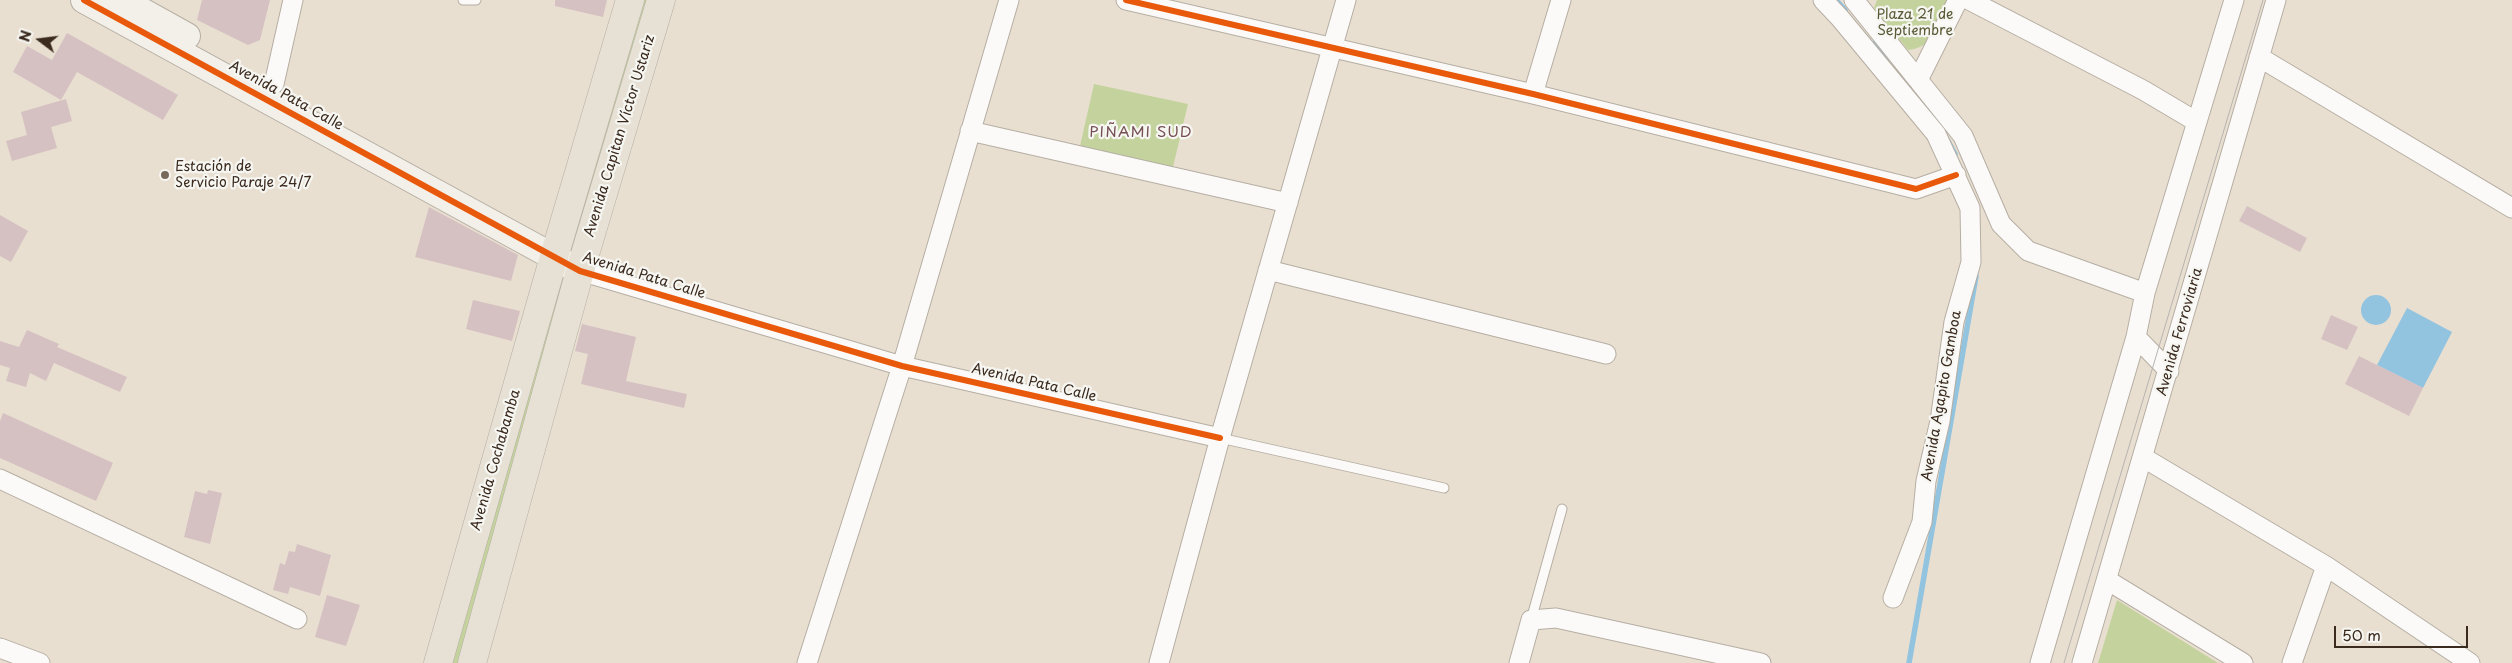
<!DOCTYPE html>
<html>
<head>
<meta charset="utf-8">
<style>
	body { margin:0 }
	#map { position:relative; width:2512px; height:663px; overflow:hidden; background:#e9dfd1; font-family:"Playpen Sans",sans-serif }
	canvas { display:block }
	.north { position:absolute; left:15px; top:15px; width:50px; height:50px; -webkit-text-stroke:4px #f6f6f2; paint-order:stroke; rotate:285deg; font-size:14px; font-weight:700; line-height:20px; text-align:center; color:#3b2a1e }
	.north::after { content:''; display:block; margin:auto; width:18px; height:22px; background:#3b2a1e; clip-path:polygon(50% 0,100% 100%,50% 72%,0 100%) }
	.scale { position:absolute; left:2334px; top:626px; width:134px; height:22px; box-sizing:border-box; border:2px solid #3b2a1e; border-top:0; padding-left:6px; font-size:15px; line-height:18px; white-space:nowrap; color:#3b2a1e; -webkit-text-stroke:4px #f6f6f2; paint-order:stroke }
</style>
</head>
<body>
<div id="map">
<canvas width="2512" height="663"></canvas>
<div class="north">N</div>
<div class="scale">50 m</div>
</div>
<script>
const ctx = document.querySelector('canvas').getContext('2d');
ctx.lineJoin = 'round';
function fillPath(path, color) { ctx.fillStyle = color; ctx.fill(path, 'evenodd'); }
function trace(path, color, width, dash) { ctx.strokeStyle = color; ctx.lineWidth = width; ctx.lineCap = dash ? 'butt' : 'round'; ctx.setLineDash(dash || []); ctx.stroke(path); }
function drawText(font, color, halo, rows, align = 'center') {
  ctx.font = font + ' "Playpen Sans",sans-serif'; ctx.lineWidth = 4.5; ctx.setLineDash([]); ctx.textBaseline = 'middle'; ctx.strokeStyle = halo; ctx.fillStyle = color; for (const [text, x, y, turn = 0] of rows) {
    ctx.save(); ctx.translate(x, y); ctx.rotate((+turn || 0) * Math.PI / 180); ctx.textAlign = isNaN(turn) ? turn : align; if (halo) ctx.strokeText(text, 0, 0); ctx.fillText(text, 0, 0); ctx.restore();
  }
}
const green = new Path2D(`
	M641,0H651L584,228L574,226Z
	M1877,0H1952C1940,23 1936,47 1908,50L1874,8Z
	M1094,84L1188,104L1173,167L1080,146Z
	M555,286L565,289L460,663H449Z
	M2117,600L2218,663H2098Z`);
const water = new Path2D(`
	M2361 310a15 15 0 1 1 30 0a15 15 0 1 1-30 0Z
	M2407,308L2452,332L2423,388L2377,365Z`);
const stream = new Path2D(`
	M1836,0L1845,10
	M1873,44L1886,60
	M1943,132L1955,154
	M1909,663L1976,276`);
const building = new Path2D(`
	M202,0H270L260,40L248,45L197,20Z
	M555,0H607L603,17L555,6Z
	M67,33L178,95L163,120L77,72L61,100L13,72L27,46L52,60Z
	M66,99L72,121L51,127L57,148L12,161L6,141L27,135L21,112Z
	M2247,206L2307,238L2300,252L2239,221Z
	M429,207L518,255L511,281L415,257Z
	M0,215L28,231L11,262L0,256Z
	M473,300L520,311L512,341L466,329Z
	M2331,315L2358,327L2347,350L2321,339Z
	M582,324L636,337L626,381L687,394L684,408L581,384L588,354L575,351Z
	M27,330L59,344L57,347L127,377L120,392L54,363L46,381L30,373L26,387L6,381L10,368L0,365V341L19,347Z
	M2359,356L2423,388L2409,416L2345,384Z
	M3,413L113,463L96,501L0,458V421Z
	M208,490L222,493L210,544L184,537L195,491L207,494Z
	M297,544L331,555L320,596L290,587L288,594L273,590L280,563L285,565L289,551L295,552Z
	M327,595L360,605L346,646L315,637Z`);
const lane = new Path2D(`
	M463,0H476
	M1220,438L1444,488
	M1531,620L1562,509`);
const street = new Path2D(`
	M1126,0L1533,94L1916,189L1956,175
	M1823,0L1840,18L1936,134L1970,208L1971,262L1954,322L1940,421L1926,481L1922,522L1893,598
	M1854,0L1963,136L2001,224L2028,251L2145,293
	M1969,0L2143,90L2197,122
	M2259,57L2512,208
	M1918,80L1958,0
	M274,84L293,0
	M1533,94L1561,0
	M970,131L1288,203
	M1268,270L1606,354
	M580,271L902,366L1220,438
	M2136,337L2169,371
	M2144,458L2326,566L2470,663
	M0,479L297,619
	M2107,580L2243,663
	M0,648L40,663
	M807,663L902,366L1009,0
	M1159,663L1220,438L1346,0
	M1519,663L1531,620L1556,618L1761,663
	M2040,663L2136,337L2145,293L2234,0
	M2082,663L2276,0
	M2292,663L2326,566`);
const secondary = new Path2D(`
	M84,0L572,267
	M122,0L187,36`);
const primary = new Path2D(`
	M438,663L554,257L630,0
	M472,663L580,271L661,0`);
const tram = new Path2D(`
	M2064,663L2263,0`);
const cycleway = new Path2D(`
	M84,0L580,271L902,366L1220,438
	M1126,0L1533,94L1916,189L1956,175`);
const markers = [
	[165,175,5,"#78695d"]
];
const parkNames = [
	["Plaza 21 de",1915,15],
	["Septiembre",1915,31]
];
const streetNames = [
	["Avenida Pata Calle",286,96,29],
	["Avenida Capitan Víctor Ustariz",620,136,-73],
	["Avenida Pata Calle",644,276,17],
	["Avenida Ferroviaria",2180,332,-74],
	["Avenida Pata Calle",1034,383,13],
	["Avenida Agapito Gamboa",1942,396,-80],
	["Avenida Cochabamba",496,460,-74]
];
const poiNames = [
	["Estación de",175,167],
	["Servicio Paraje 24/7",175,183]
];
const neighbourhoodNames = [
	["PIÑAMI SUD",1141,133]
];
fillPath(green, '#c4d39d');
fillPath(water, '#92c3df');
trace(stream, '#92c3df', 5.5);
fillPath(building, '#d5c1c2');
trace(lane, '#b5aea3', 11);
trace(street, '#b5aea3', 21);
trace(secondary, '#b5aea3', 28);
trace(primary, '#b5aea3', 29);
trace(lane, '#fcfaf8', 9);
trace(street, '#fcfaf8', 19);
trace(secondary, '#f3f0ea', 26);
trace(primary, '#e6e1d4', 28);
trace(tram, '#b6b3af', 1);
trace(cycleway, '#e8590c', 6);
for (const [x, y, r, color] of markers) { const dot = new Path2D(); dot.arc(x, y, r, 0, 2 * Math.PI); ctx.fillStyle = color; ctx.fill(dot); trace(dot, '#f6f6f2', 2); }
drawText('14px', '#5b5a37', '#f6f6f2', parkNames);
drawText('14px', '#3b2a1e', '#f6f6f2', streetNames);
drawText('14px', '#3b2a1e', '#f6f6f2', poiNames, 'left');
ctx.letterSpacing = '1px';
drawText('15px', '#744e51', '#f6f6f2', neighbourhoodNames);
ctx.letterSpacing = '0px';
</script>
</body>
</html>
